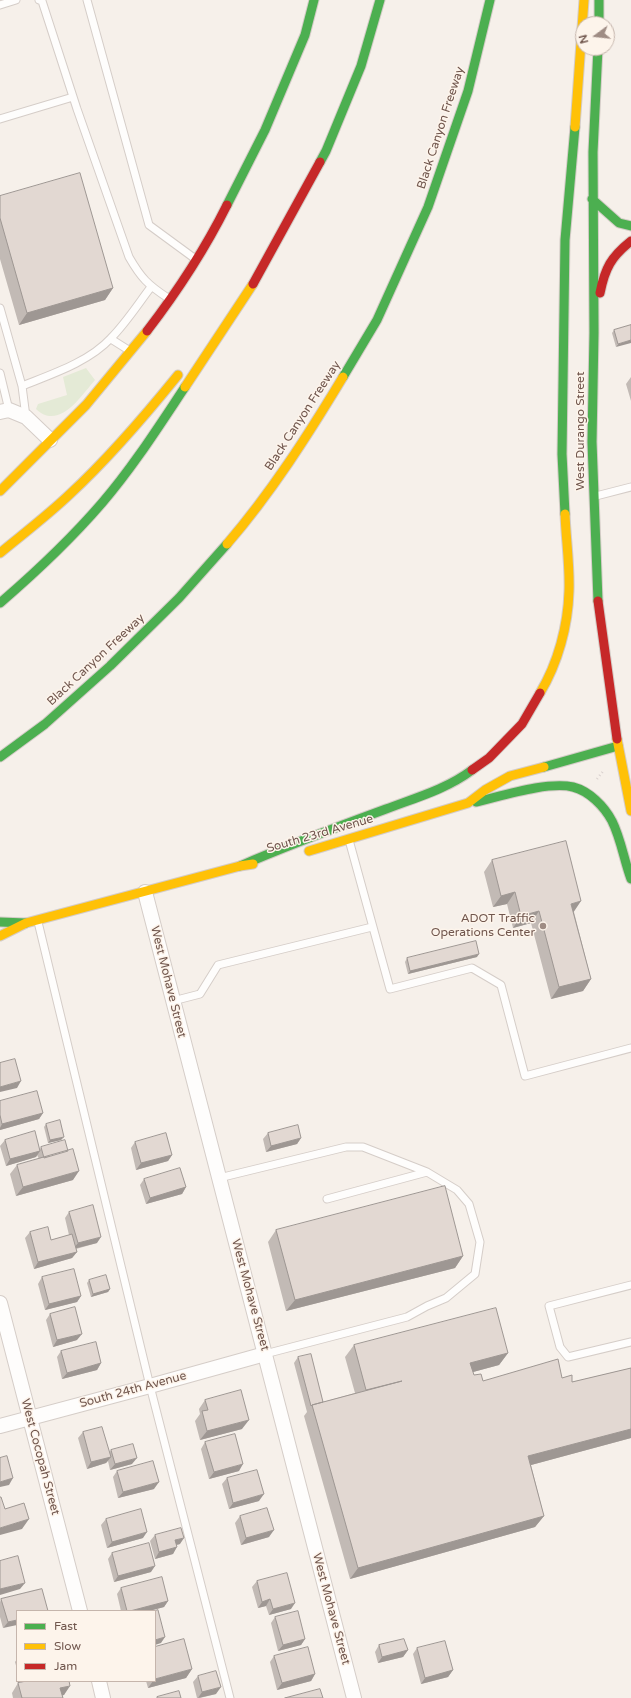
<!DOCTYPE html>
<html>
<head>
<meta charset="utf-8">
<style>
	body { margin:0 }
	#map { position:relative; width:631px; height:1698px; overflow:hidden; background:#f6f0ea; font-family:"Varela Round",sans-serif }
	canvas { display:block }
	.legend { position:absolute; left:16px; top:1610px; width:140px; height:72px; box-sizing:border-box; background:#fdf4eb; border:1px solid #c5b5ac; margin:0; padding:5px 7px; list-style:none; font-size:12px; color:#70564d }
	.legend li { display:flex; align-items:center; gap:8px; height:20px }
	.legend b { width:20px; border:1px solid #c5b5ac }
	.north { position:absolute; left:575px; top:16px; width:40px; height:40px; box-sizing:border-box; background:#fdf4eb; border:1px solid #c5b5ac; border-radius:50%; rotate:255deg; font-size:11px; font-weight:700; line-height:16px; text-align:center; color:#70564d }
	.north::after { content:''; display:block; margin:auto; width:14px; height:18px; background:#9f8c84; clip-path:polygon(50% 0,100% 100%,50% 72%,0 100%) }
</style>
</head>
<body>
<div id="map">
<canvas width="631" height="1698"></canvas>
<ul class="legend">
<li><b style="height:5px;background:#4caf50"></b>Fast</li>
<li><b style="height:5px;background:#ffc107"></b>Slow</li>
<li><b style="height:5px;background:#c62828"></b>Jam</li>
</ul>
<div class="north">N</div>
</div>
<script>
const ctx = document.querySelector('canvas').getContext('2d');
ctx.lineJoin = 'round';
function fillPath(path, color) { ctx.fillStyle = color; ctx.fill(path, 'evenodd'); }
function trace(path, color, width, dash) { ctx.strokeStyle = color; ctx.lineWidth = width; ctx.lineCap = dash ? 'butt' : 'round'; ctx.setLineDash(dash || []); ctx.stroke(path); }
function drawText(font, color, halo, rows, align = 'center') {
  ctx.font = font + ' "Varela Round",sans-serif'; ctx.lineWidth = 3; ctx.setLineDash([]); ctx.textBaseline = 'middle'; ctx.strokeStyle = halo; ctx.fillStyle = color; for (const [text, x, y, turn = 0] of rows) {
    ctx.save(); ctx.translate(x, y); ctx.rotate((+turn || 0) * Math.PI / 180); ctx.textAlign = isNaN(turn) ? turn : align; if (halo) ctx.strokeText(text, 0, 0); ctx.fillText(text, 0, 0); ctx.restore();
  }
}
const green = new Path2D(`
	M86,368L95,380C81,396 59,431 36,409L38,404L67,395L63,377Z`);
const path = new Path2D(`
	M597,779L604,770`);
const lane = new Path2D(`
	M39,0L42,1L77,109L129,257C141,278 148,285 168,298
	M87,0L149,225L194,258
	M0,5L16,0
	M0,119L73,97
	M0,308L22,386L26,417
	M111,339L130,351
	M0,373L9,410
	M22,386C52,374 89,362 111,338C126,323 138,304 151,287
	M596,496L631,487
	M349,840L390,989L472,968L501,985L525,1076L631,1048
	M38,922L150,1386L230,1698
	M173,1001L200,994L218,965L372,927
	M219,1178L346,1147H363L427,1172L457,1190L469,1204L480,1242L475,1274L446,1298L427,1306L407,1317L265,1354
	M327,1199L427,1172
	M631,1285L549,1306L560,1347L568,1357L631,1342`);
const street = new Path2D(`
	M0,412L9,410L26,417L50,440
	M145,892L354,1698
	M0,1303L80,1611
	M0,1426L150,1386L265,1354
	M99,1681L103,1698`);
const fast = new Path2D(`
	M599,0V24
	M320,162L326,151L361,66L380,0
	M592,199L619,223L631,226
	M227,205L265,130L305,35L314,0
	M343,377L377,320L428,207L468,91L490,0
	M565,514L562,454L565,240L575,127
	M598,601L592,442L594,333L593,152L598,48
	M0,603C36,572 71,539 102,503C133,467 159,426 185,387
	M0,757L45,724L110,666L179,598L227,544
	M544,767L618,746
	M476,802C502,796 548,781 573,787C589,791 604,806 612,821C621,839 624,860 631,879
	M240,866C288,845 337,827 386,809C415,798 447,789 472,770
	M0,922L26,923`);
const slow = new Path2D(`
	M575,127L584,0
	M185,387L253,284
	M0,491L86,405L147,331
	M227,544C271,493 308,435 343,377
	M0,553C23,534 48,515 70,494C109,458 144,417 178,375
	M540,693C558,663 568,626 569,591C570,566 566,540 565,514
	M617,739L631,811
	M309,851L468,803L485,790L510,776L544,767
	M0,936L26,923L240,866L253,864`);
const jam = new Path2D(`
	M253,284L320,162
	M600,293C605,268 611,257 631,241
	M147,331C177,292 205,249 227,205
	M598,601L617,739
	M472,770L489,758L522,724L540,693`);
const wall = new Path2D(`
	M0,196L113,288L105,300L19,325L0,259Z
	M631,325L616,347L612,333L614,330Z
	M631,377V401L626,384Z
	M492,860L574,912L591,979L583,991L551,999L531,923L513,928L507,904L493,907L484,872Z
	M477,957L408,974L405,962L407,958Z
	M0,1101L43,1113L39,1119L0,1130Z
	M46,1124L61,1140L48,1143L44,1127Z
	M268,1133L301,1138L297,1144L266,1152L263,1139Z
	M5,1140L40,1149L41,1147L73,1180L16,1196L10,1174L17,1165L39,1159L37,1155L36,1157L6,1166L0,1146Z
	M135,1142L172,1155L168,1161L136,1170L131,1148Z
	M144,1179L186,1187L182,1194L146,1204L140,1185Z
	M69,1212L97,1243L76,1249L77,1252L72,1258L34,1269L25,1238L30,1232L51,1240L69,1235L65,1218Z
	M276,1230L463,1256L455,1268L286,1311L268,1242Z
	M42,1277L81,1296L77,1302L45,1310L38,1284Z
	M89,1280L110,1289L108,1292L91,1297L87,1283Z
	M50,1314L77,1340L53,1347L46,1320Z
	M354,1345L508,1353L499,1365L473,1372L474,1375L483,1381L562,1378L572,1382L631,1368V1438L531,1465L544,1516L535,1527L350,1579L304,1416L307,1412L294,1363L298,1357L323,1402L355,1393L345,1357Z
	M61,1351L101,1363L97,1370L62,1379L57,1357Z
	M205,1400L242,1429L200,1440L195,1421L200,1414L199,1409Z
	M83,1432L109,1453L111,1450L132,1464L110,1470L108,1461L106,1463L87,1469L78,1438Z
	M205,1442L239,1471L209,1479L201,1449Z
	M117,1471L154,1489L118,1498L113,1477Z
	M227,1478L259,1501L229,1509L222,1484Z
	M240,1516L269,1537L241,1545L235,1523Z
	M106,1519L143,1538L107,1548L101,1525Z
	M155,1535L180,1544L177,1545L173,1554L155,1559L150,1541Z
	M112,1553L151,1572L114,1582L108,1559Z
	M257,1581L291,1609L269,1615L266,1606L258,1608L252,1587Z
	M121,1588L168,1601L164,1607L149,1611H121L117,1594Z
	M42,1589L3,1628L0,1617V1602L1,1599Z
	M275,1617L305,1639L301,1645L278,1651L271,1623Z
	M379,1645L408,1650L403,1657L378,1663L375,1652Z
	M417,1648L453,1670L448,1677L421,1684L413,1654Z
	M274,1656L315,1674L311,1681L277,1690L270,1662Z
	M17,1659V1669L15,1662Z
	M192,1669L186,1678L148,1688L146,1681H155Z
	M198,1676L216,1694L200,1698H197L193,1682Z
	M20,1681H69L64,1695H62L63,1698H13L12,1693L18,1683H21Z`);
const shadedWall = new Path2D(`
	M113,288L105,300L19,325L27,313Z
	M631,340V343L616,347L618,344Z
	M515,892L507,904L493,907L501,896Z
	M581,901L573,913L571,904Z
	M539,911L531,923L513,928L521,916Z
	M479,954L477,957L408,974L410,971Z
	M591,979L583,991L551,999L559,987Z
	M21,1081L17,1088L0,1092V1087Z
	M43,1113L39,1119L0,1130V1128L2,1124Z
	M64,1137L61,1140L48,1143L50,1140Z
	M301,1138L297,1144L266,1152L271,1146Z
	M40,1151L36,1157L6,1166L10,1159Z
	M172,1155L168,1161L136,1170L141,1163Z
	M79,1171L73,1180L16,1196L23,1187Z
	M186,1187L182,1194L146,1204L150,1198Z
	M101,1237L97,1243L73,1249L78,1243Z
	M77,1252L72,1258L34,1269L38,1262Z
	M463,1256L455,1268L286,1311L295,1300Z
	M110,1289L108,1292L91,1297L93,1294Z
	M81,1296L77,1302L45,1310L49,1304Z
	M82,1334L77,1340L53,1347L57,1340Z
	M508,1353L499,1365L462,1375L470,1363Z
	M101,1363L97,1370L62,1379L67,1373Z
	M249,1420L242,1429L200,1440L207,1431Z
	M631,1429V1438L520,1468L528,1456Z
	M111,1457L106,1463L87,1469L91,1462Z
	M137,1458L132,1464L110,1470L115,1464Z
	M243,1464L239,1471L209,1479L214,1472Z
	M13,1478L9,1485L0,1487V1482Z
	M159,1482L154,1489L118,1498L123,1492Z
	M264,1494L259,1501L229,1509L233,1503Z
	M544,1516L535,1527L350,1579L358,1568Z
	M29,1519L22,1529L0,1535V1528Z
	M274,1530L269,1537L241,1545L246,1538Z
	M147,1532L143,1538L107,1548L112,1542Z
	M184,1538L180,1544L171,1546L175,1540Z
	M177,1547L173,1554L155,1559L159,1552Z
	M155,1566L151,1572L114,1582L118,1576Z
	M25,1583L20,1589L0,1595V1589Z
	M270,1599L266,1606L258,1608L262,1602Z
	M168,1601L164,1607L149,1611H130Z
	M295,1603L291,1609L269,1615L273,1609Z
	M17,1620V1625L3,1628L8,1622Z
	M165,1637L161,1643L155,1645V1640Z
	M305,1639L301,1645L278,1651L283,1645Z
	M408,1650L403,1657L378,1663L382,1657Z
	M192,1669L186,1678L148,1688L153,1681H155V1679Z
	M453,1670L448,1677L421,1684L425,1678Z
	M315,1674L311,1681L277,1690L282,1683Z
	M70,1686L64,1695L54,1698L60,1688Z
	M221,1687L216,1694L198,1698L202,1692Z`);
const building = new Path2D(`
	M80,173L113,288L27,313L0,218V196Z
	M631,325V340L618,344L614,330Z
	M566,841L581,901L571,904L591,979L559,987L539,911L521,916L515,892L501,896L492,860Z
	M476,941L479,954L410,971L407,958Z
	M15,1059L21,1081L0,1087V1063Z
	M37,1091L43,1113L2,1124L0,1115V1101Z
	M60,1120L64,1137L50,1140L46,1124Z
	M298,1125L301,1138L271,1146L268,1133Z
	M35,1131L40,1151L10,1159L5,1140Z
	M166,1133L172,1155L141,1163L135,1142Z
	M65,1140L68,1151L44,1158L41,1147Z
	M73,1149L79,1171L23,1187L17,1165Z
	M180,1168L186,1187L150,1198L144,1179Z
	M445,1186L463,1256L295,1300L276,1230Z
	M93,1205L101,1237L78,1243L69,1212Z
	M48,1227L51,1240L72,1234L77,1252L38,1262L30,1232Z
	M74,1269L81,1296L49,1304L42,1277Z
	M106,1275L110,1289L93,1294L89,1280Z
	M75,1307L82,1334L57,1340L50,1314Z
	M496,1308L508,1353L470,1363L474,1375L481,1374L483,1381L558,1359L562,1378L572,1375V1382L631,1368V1429L528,1456L544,1516L358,1568L312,1405L402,1381L366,1390L354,1345Z
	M96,1342L101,1363L67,1373L61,1351Z
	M311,1354L323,1402L312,1405L311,1406L298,1357Z
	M241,1390L249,1420L207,1431L202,1411L208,1410L205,1400Z
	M102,1427L111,1457L91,1462L83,1432Z
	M235,1434L243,1464L214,1472L205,1442Z
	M133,1444L137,1458L115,1464L111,1450Z
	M7,1456L13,1478L0,1482V1458Z
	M153,1461L159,1482L123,1492L117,1471Z
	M257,1470L264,1494L233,1503L227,1478Z
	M0,1497H1L5,1509L24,1503L29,1519L0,1528Z
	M267,1508L274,1530L246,1538L240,1516Z
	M141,1509L147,1532L112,1542L106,1519Z
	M181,1528L184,1538L175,1540L177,1547L159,1552L155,1535Z
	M149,1543L155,1566L118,1576L112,1553Z
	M18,1556L25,1583L0,1589V1561Z
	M287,1573L295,1603L273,1609L270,1599L262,1602L257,1581Z
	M162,1577L168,1601L130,1611H127L121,1588Z
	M42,1589L48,1611H17V1620L8,1622L1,1599Z
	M158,1610L165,1637L155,1640V1611Z
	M298,1611L305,1639L283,1645L275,1617Z
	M184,1639L192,1669L155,1679V1647Z
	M404,1639L408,1650L382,1657L379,1645Z
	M445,1641L453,1670L425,1678L417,1648Z
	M308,1647L315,1674L282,1683L274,1656Z
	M216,1671L221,1687L202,1692L198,1676Z
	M27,1681H69L70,1686L60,1688L63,1698H22L18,1683Z
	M320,1689L323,1698H285Z
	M179,1691L181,1698H157V1697Z`);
const markers = [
	[543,926,4,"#9f8c84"]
];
const streetNames = [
	["Black Canyon Freeway",441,128,-72],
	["Black Canyon Freeway",303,416,-57],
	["West Durango Street",581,431,-90],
	["Black Canyon Freeway",96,660,-43],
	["South 23rd Avenue",320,834,-16],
	["West Mohave Street",168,982,76],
	["West Mohave Street",250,1295,75],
	["South 24th Avenue",133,1390,-15],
	["West Cocopah Street",40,1457,75],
	["West Mohave Street",331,1609,75]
];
const poiNames = [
	["ADOT Traffic",535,919],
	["Operations Center",535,933]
];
fillPath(green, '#e4ead6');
trace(lane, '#d5cdc8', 9);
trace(street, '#d5cdc8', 16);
trace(fast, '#d4ccc7', 11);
trace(slow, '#d4ccc7', 11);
trace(jam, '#d4ccc7', 11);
trace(path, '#d9d0ce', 2.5, [1, 3]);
trace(lane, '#fefdfc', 7);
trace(street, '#fefdfc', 14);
trace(fast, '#4caf50', 9);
trace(slow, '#ffc107', 9);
trace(jam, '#c62828', 9);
fillPath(wall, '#c2bab5');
fillPath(shadedWall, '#9e9793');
fillPath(building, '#e2d8d2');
trace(building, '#9e9793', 1);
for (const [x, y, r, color] of markers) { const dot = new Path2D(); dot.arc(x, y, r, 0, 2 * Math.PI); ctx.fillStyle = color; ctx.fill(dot); trace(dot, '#fdf4eb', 1.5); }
drawText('12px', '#70564d', '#fdf4eb', streetNames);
drawText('12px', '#70564d', '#fdf4eb', poiNames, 'right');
</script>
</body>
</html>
